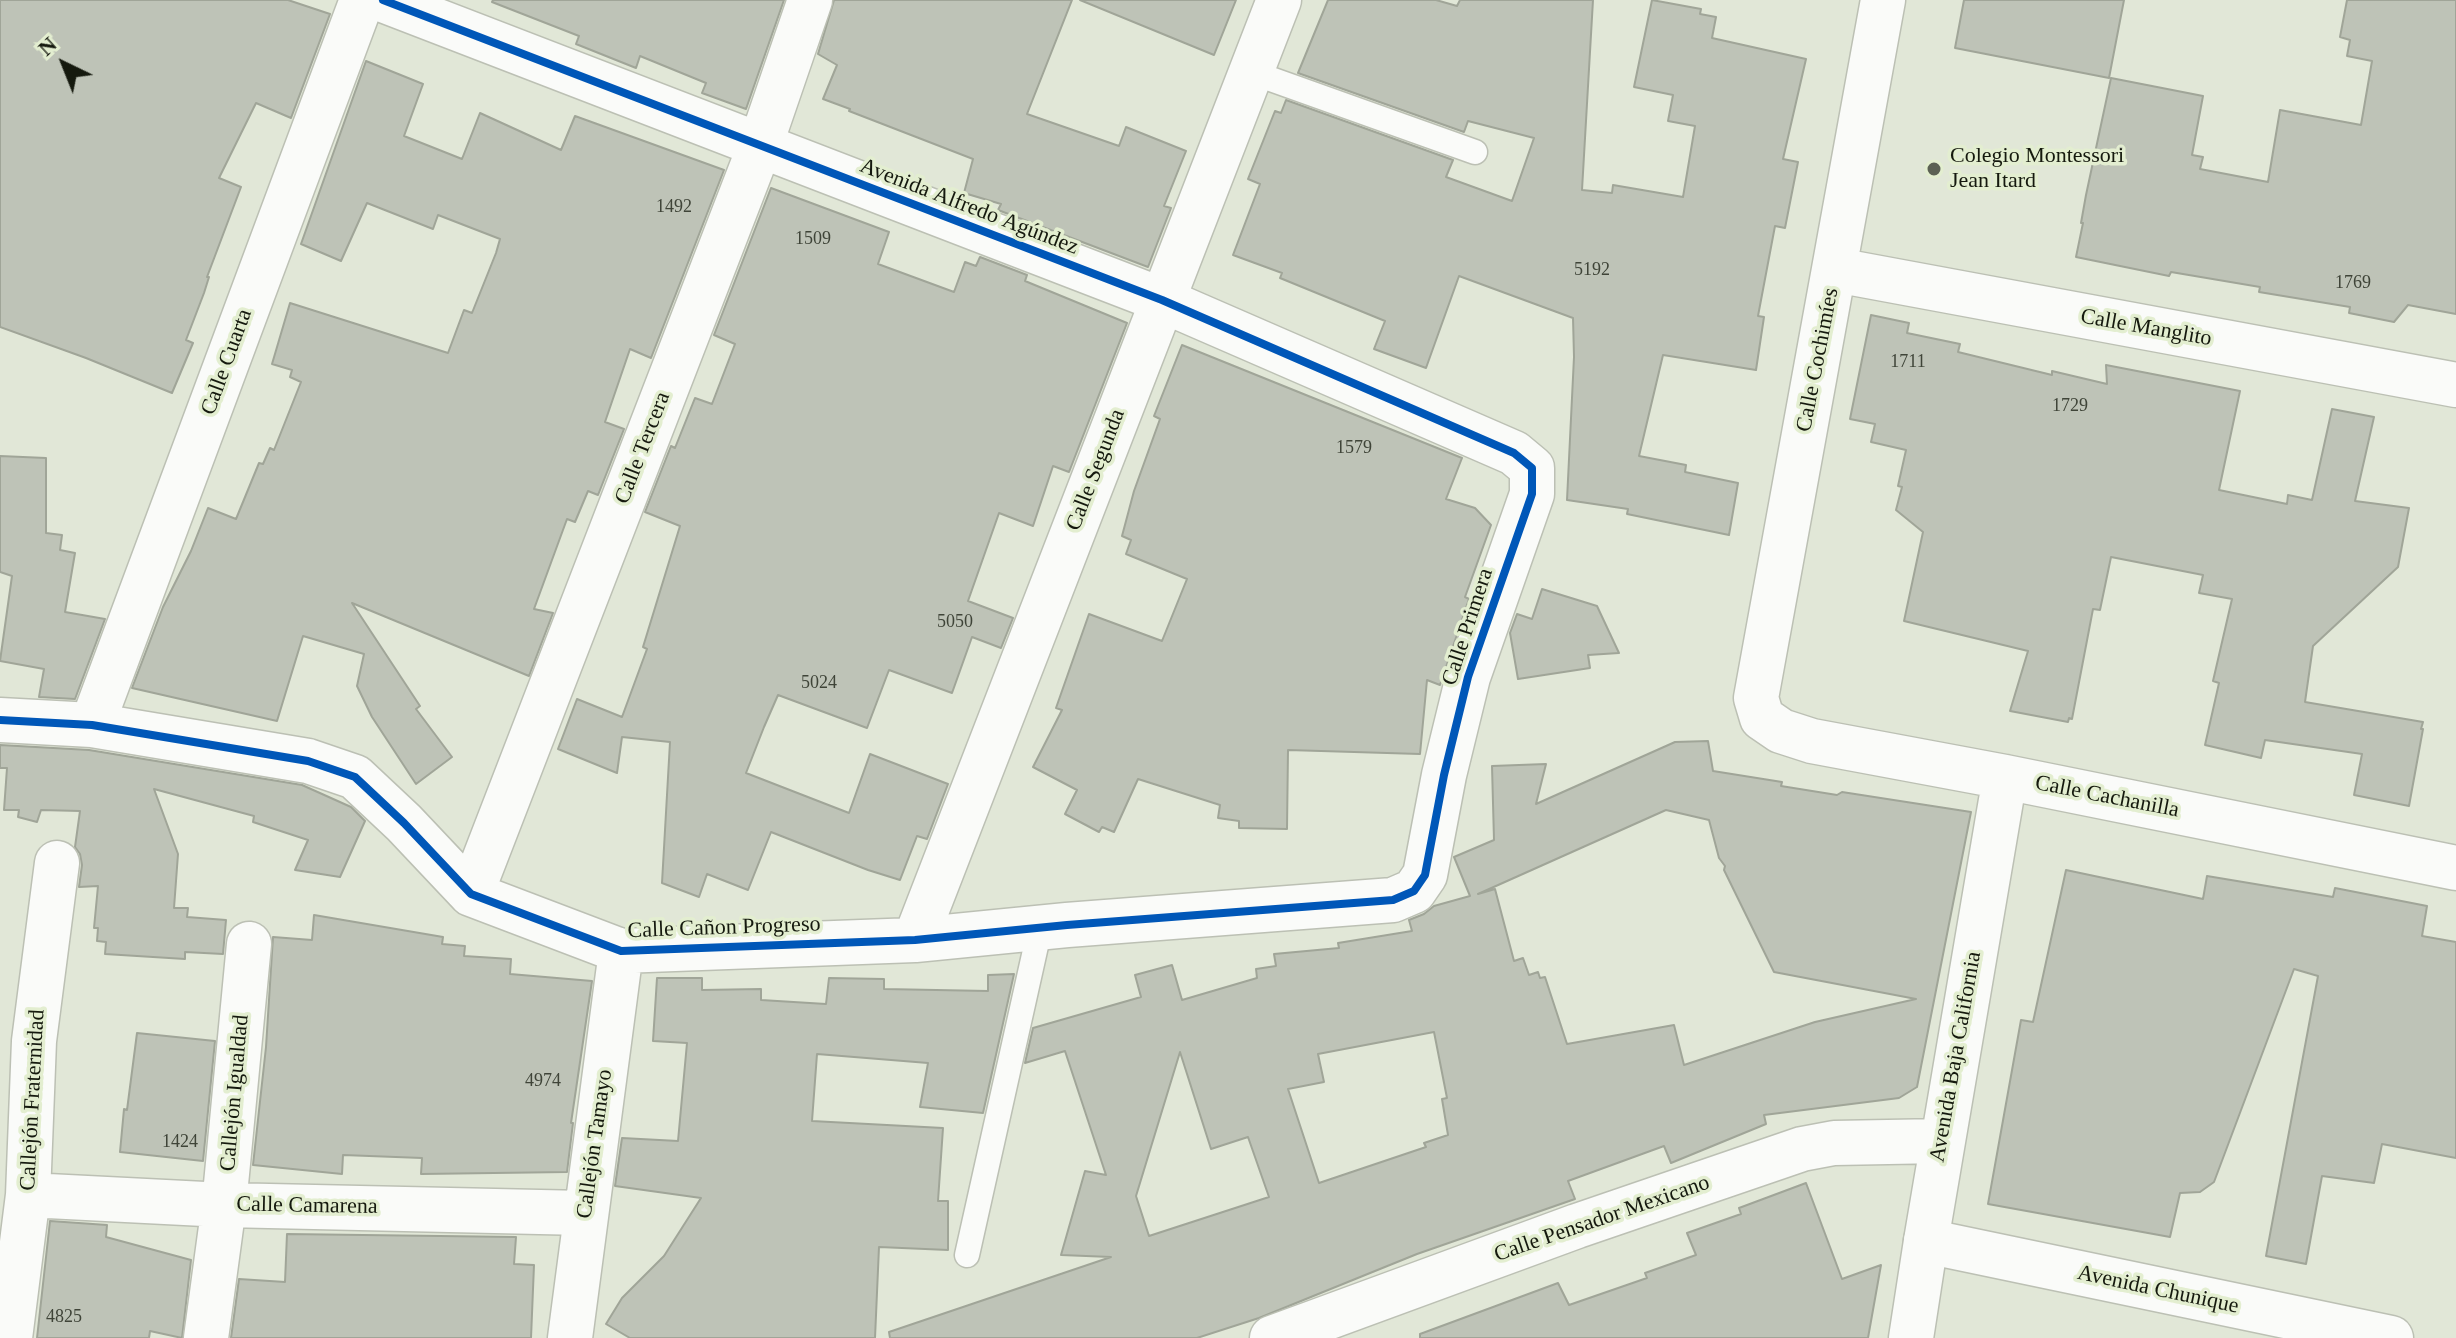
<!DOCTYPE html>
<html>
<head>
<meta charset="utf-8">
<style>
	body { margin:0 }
	#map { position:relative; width:2456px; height:1338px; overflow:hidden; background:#e1e7d7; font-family:Georgia,serif }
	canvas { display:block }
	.north { position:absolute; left:24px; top:24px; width:80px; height:80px; -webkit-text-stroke:6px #e3eed0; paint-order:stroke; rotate:317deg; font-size:22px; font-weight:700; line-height:32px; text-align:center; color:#15190e }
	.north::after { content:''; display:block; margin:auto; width:28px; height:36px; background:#15190e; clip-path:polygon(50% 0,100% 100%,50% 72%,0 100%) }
</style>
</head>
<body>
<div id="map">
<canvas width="2456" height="1338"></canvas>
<div class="north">N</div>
</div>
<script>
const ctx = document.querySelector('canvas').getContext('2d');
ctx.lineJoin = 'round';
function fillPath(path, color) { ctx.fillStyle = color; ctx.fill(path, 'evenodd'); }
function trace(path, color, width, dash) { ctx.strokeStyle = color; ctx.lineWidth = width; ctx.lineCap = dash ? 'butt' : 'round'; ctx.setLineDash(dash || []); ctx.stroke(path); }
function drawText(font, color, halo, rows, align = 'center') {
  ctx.font = font + ' Georgia,serif'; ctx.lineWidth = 7; ctx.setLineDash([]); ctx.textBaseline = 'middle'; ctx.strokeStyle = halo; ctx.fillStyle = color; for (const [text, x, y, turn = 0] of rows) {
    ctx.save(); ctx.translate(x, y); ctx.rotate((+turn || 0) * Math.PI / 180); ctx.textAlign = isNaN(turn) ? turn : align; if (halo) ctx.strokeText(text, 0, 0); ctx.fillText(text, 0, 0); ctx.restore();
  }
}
const building = new Path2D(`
	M0,0H288L330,14L291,118L256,103L219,178L241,187L207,277H209L204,293L186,340L193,343L172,393L86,358L0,327Z
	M493,0H784L746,109L702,93L706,83L640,56L636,68L576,44L579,36L492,2Z
	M834,0H1072L1027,114L1119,146L1126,127L1186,151L1164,206L1171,208L1148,267L998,210L1001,204L964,193L973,159L849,111L850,109L823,99L837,65L818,54Z
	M1080,0H1236L1214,55Z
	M1328,0H1436L1457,6L1460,0H1593L1582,190L1612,193L1613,185L1683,197L1695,126L1668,121L1673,95L1634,87L1652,0L1701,9L1700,14L1716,17L1712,38L1806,59L1783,159L1798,162L1785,228L1775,226L1758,316L1764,317L1756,370L1663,355L1639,456L1686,465L1685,472L1738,483L1729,535L1627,514L1628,509L1567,500L1574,357L1573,318L1459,276L1426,368L1374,349L1385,321L1280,278L1282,273L1233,255L1260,184L1248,179L1275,111L1281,113L1286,100L1453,160L1446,177L1512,201L1534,138L1468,121L1464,132L1298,73Z
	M1964,0H2124L2109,78L1955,48Z
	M2347,0H2456V314L2408,305L2394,322L2349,313L2350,307L2259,292L2260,287L2171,272L2169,276L2076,257L2083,223H2081L2086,195L2111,78L2203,96L2192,155L2203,157L2200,169L2268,182L2280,110L2361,125L2372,61L2347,56L2350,40L2340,37Z
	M366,61L423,84L404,136L462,159L480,113L561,150L575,116L724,170L651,358L630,349L605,422L624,429L598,495L588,491L575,522L567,519L534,609L553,613L529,676L352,603L420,706L416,709L452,757L416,784L372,717L357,686L364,654L303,636L277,721L132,688L163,607L191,551L208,508L236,519L259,463L263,464L270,448L274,450L301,382L290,377L292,370L272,364L290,303L448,353L464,310L472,313L496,253L500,239L438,215L433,229L367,203L341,261L301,244Z
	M771,188L889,232L878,264L954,292L965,262L976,266L980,257L1027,275L1025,281L1127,323L1069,472L1053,466L1033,526L999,513L968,601L1013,618L1001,648L972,637L952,693L889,670L867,728L778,695L764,727L746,773L849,813L870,754L948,784L927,839L917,836L900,880L868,870L771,832L748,890L707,874L699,897L662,883L670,742L622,737L617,773L558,749L577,699L622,717L647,649L643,647L680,526L645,512L671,446L675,448L695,398L712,404L735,344L714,335Z
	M1871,315L1909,323L1907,333L1960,344L1958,352L2052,375V371L2107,384L2106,365L2240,391L2219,490L2287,504L2288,495L2312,500L2332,409L2374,417L2355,501L2409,508L2398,567L2313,646L2305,702L2423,722L2421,729H2423L2409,806L2354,795L2362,754L2265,740L2261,758L2205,745L2219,683L2213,681L2232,599L2199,593L2203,575L2111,557L2100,610L2093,609L2072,719L2069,718L2068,722L2010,711L2028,651L1904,621L1923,532L1896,510L1902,487L1898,486L1906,450L1871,442L1875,424L1850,419Z
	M1182,345L1462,458L1446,499L1475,508L1491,525L1465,597L1469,599L1440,685L1427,680L1420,754L1288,750L1287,829L1239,828V821L1218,818L1220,805L1138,779L1114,832L1102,827L1099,832L1065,814L1077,790L1033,767L1062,710L1056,708L1089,614L1162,641L1187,579L1126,554L1131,540L1122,536L1134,491L1160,419L1154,416Z
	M0,456L46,458V533L62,535L60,550L75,553L65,612L105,619L75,699L39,697L44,669L0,661L12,576L0,572Z
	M1542,589L1597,606L1619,653L1588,655L1590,668L1518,679L1510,633L1517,614L1532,619Z
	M1708,741L1713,771L1782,782L1781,786L1837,795L1842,792L1971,812L1917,1087L1899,1098L1764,1115L1766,1124L1671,1163L1664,1146L1568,1181L1575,1199L1417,1254L1259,1318L1197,1338H890L889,1332L1111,1257L1061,1255L1085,1171L1106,1175L1065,1051L1025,1063L1033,1028L1141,997L1135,975L1172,965L1182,1000L1257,978L1256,969L1276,966L1274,954L1339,948L1338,943L1412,931L1409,920L1424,914L1434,906L1470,896L1454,857L1494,840L1492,766L1546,764L1536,804L1675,742ZM1666,810L1709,820L1719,858L1725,866L1724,870L1774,972L1916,999L1815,1022L1684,1065L1674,1025L1567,1044L1545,977L1540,978L1538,972L1529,975L1523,958L1514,961L1495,889L1478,894ZM1434,1032L1447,1098L1442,1099L1448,1135L1424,1143L1426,1147L1319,1183L1288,1089L1324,1082L1318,1054ZM1180,1052L1211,1149L1248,1137L1269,1197L1149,1236L1136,1196Z
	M0,745L89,750L302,785L351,807L365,821L340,877L295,870L308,840L253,822L254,816L154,789L178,854L174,908H188L187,917L226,920L223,954L185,952V959L105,954L106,942L97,941L98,928H94L98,886L79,887L82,865L80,854L75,847L80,811L41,810L37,822L18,817L19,810H4L7,768H0Z
	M2066,870L2203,899L2207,876L2333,897L2335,888L2427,906L2422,936L2456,942V1158L2382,1144L2374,1183L2322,1176L2306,1264L2266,1256L2318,976L2294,969L2214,1182L2200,1192L2180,1193L2170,1237L1988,1204L2021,1020L2033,1022Z
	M314,915L443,937L442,944L465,946L464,956L511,959L510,974L592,981L571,1123H573L567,1172L421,1174L422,1158L343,1155L342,1174L253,1165L266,1047L273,937L312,940Z
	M1014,974L983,1113L920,1107L928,1063L817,1054L812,1121L943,1128L938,1201H948V1250L879,1247L875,1338H630L606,1324L622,1298L664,1256L701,1198L615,1186L622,1138L678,1141L687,1043L653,1041L657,978H702V990L761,989V1000L826,1004L829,978L884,979V989L988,991V975Z
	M137,1033L215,1041L203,1161L120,1152L124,1109L127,1110Z
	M1806,1183L1842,1279L1881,1265L1868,1338H1420V1334L1558,1283L1569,1305L1647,1278L1645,1273L1696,1255L1687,1233L1741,1214L1739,1208Z
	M50,1221L107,1225L106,1237L191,1260L182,1338L150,1331L149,1338H37Z
	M287,1234L516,1237L514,1264L534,1265L531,1338H231L239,1279L285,1282Z`);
const lane = new Path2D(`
	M1251,72L1475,152
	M967,1255L1040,928`);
const street = new Path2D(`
	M1883,0L1756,698L1762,718L1781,731L1812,741L2005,777L2456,868
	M1836,270L2456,385
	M0,720L92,725L308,761L355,777L404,823L471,894L621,951L915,940L1067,925L1393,900L1414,891L1425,875L1444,775L1468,677L1532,494V468L1514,453L1162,300L383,0
	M92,725L362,0
	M471,894L760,146L810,0
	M915,940L1279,0
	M28,1195L224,1205L585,1213
	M1926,1241L2005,777
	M10,1338L28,1195L34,1041L57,863
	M206,1338L224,1205L249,944
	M570,1338L621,951
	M1272,1338L1577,1226L1802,1149L1834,1143L1942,1141`);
const secondary = new Path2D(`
	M1911,1338L1926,1241L2391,1338`);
const cycleway = new Path2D(`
	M0,720L92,725L308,761L355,777L404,823L471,894L621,951L915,940L1067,925L1393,900L1414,891L1425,875L1444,775L1468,677L1532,494V468L1514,453L1162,300L383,0`);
const markers = [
	[1934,169,8,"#5c6154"]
];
const numberNames = [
	["1492",674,207],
	["1509",813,239],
	["5192",1592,270],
	["1769",2353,283],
	["1711",1908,362],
	["1729",2070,406],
	["1579",1354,448],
	["5050",955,622],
	["5024",819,683],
	["4974",543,1081],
	["1424",180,1142],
	["4825",64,1317]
];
const poiNames = [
	["Colegio Montessori",1950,156],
	["Jean Itard",1950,181]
];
const streetNames = [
	["Avenida Alfredo Agúndez",969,207,21],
	["Calle Manglito",2146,328,10],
	["Calle Cochimíes",1818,360,-79],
	["Calle Cuarta",227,362,-70],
	["Calle Tercera",643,448,-69],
	["Calle Segunda",1096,470,-69],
	["Calle Primera",1468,627,-72],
	["Calle Cachanilla",2107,797,11],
	["Calle Cañon Progreso",724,928,-2],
	["Avenida Baja California",1956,1057,-80],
	["Callejón Igualdad",235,1093,-85],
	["Callejón Fraternidad",33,1100,-87],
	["Callejón Tamayo",595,1144,-82],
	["Calle Camarena",307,1206,1],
	["Calle Pensador Mexicano",1602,1219,-19],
	["Avenida Chunique",2158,1290,12]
];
fillPath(building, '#bec3b7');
trace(building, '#a0a598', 2);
trace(lane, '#bcc0b4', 27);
trace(street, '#bcc0b4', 47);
trace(secondary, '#bcc0b4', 47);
trace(lane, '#fafbf9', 24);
trace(street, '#fafbf9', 44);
trace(secondary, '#fafbf9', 44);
trace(cycleway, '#0057b8', 8);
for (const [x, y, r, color] of markers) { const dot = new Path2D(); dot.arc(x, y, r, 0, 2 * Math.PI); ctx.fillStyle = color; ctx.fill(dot); trace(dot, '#e3eed0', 3); }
drawText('18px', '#3f4438', null, numberNames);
drawText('22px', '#15190e', '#e3eed0', poiNames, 'left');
drawText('22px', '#15190e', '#e3eed0', streetNames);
</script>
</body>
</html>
